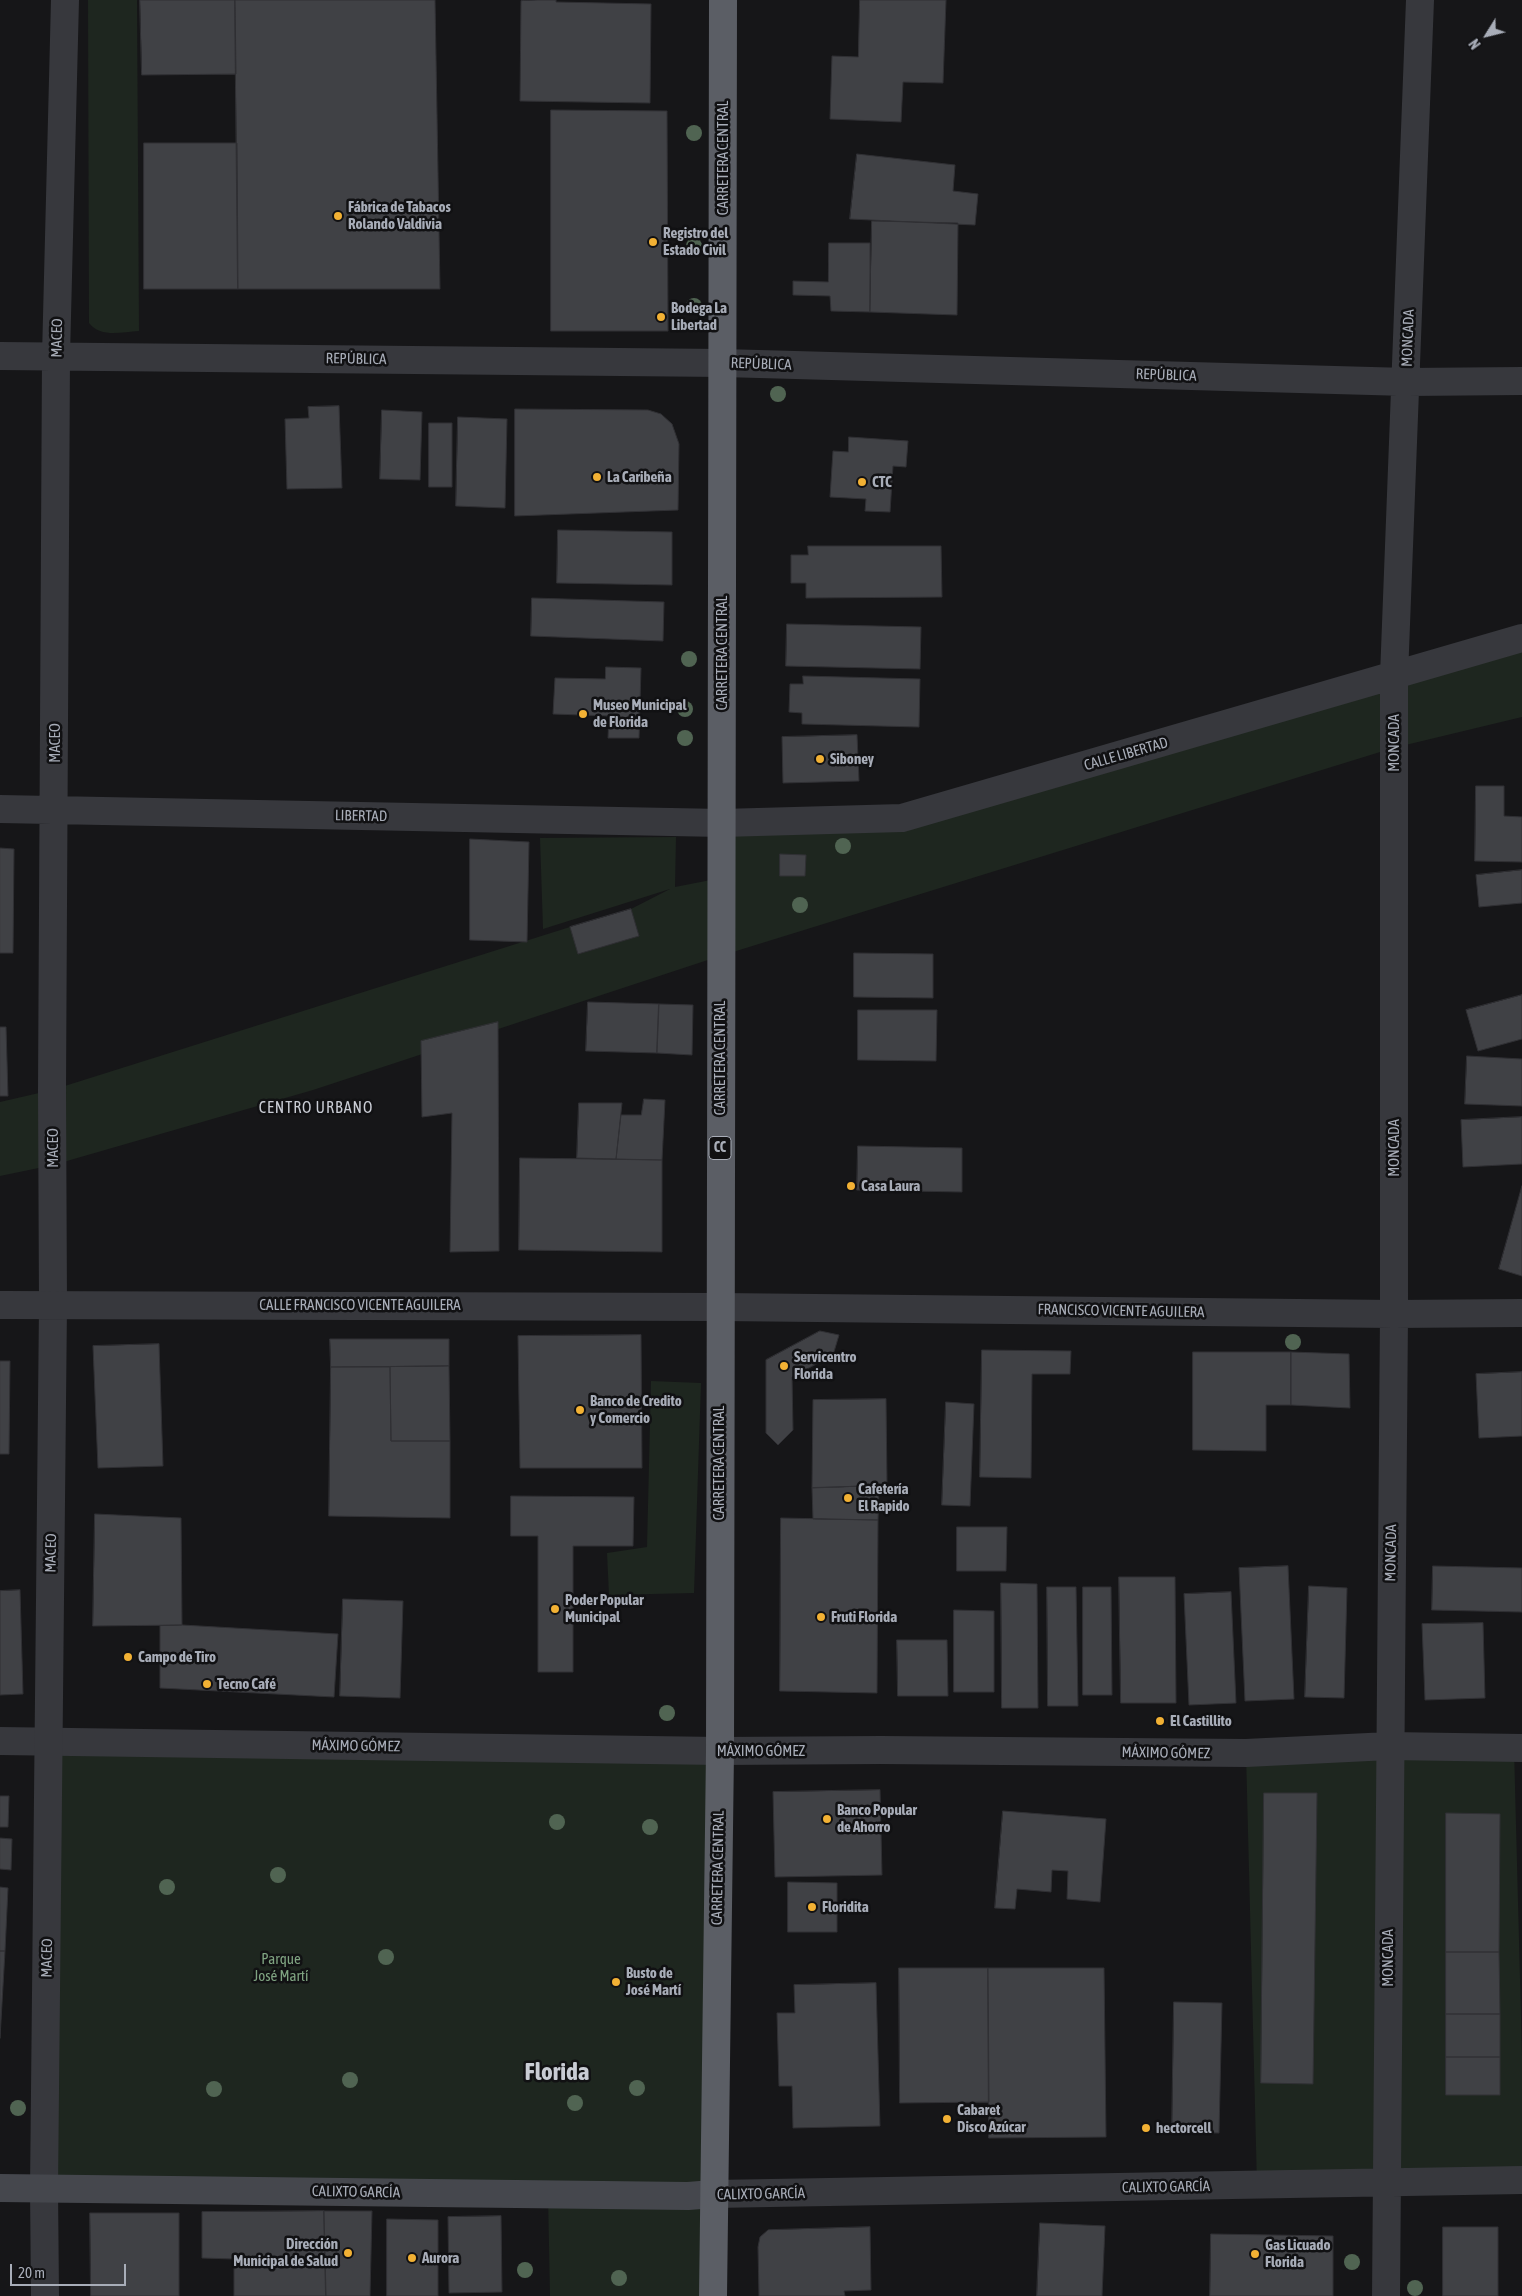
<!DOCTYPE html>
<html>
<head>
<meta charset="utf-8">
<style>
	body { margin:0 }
	#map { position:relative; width:1522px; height:2296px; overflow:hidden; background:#161618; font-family:"Asap Condensed",sans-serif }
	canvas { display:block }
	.north { position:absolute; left:1462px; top:10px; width:50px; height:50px; -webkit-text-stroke:4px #111113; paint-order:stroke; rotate:234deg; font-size:14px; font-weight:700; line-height:20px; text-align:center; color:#a8adb8 }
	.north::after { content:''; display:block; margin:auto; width:18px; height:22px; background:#a8adb8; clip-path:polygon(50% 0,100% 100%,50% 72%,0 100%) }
	.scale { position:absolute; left:10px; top:2264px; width:116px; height:22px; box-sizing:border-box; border:2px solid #a8adb8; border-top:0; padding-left:6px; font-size:15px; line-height:18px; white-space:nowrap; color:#a8adb8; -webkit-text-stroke:4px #111113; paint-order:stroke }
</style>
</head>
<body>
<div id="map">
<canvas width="1522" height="2296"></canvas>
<div class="north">N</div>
<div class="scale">20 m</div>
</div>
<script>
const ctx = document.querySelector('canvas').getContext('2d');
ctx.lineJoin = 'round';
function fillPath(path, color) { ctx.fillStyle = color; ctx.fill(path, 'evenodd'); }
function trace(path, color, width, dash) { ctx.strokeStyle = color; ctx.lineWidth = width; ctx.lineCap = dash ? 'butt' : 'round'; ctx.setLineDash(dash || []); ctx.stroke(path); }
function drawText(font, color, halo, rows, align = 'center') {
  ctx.font = font + ' "Asap Condensed",sans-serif'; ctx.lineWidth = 5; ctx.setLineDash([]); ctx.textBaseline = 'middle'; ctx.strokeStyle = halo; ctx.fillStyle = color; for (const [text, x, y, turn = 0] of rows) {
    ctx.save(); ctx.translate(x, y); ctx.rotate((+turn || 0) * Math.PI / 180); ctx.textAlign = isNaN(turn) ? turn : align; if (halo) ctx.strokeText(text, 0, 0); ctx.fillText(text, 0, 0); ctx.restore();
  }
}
const green = new Path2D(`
	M88,0H137L139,331C121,332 101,338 89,323Z
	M1522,638V717L1393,748L720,956L313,1090L53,1165L0,1176V1102L52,1090L570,927L579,954L639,936L631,909L670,889L543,929L540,838L676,837L675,887L721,878L722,823L902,818Z
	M651,1381L701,1383L694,1593L609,1595L607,1553L647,1547Z
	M49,1741L720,1751L713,2296H550L548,2195L44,2188Z
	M1514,1748L1522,2056V2180L1257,2185L1246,1753Z`);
const building = new Path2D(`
	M140,0H235L236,74L142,75Z
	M235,0H435L440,289H238Z
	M537,0H556V2L651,4L650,103L520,101L521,1Z
	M860,0H946L943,83L903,82L901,122L830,119L832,56L858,57Z
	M551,110L667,111L668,331H551Z
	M144,143H237L238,289H144Z
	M857,154L955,165L953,191L978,194L975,225L850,219Z
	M872,221L958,223L957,315L870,312Z
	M829,243H870V312L831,311L830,296L793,295V281L828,282Z
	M339,406L342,488L287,489L285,419L309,418L308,407Z
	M515,409L648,410L661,414L672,424L679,444L678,510L515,516Z
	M382,410L422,412L420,480L380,479Z
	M458,417L507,419L505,508L456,506Z
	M429,423H452V487H429Z
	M849,437L908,441L906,467L893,466L890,512L865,511L866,499L830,497L833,451L848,452Z
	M558,530L672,532V585L557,583Z
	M808,546H941L942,597L806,598V583H791V555H808Z
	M532,598L664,602L663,641L531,636Z
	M787,624L921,627L920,669L786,666Z
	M606,667L641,668L639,738H608L609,716L553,714L555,678L605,679Z
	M803,676L920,679L919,727L802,724V713L789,712L790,684H803Z
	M857,735L859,781L783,783L782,737Z
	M1476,786H1504V816L1522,817V862L1475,861Z
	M470,839L529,842L527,942L470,940Z
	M0,848L14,849L13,953H0Z
	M780,854L806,855L805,876H780Z
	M1522,870V903L1479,907L1476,875Z
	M631,909L639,936L578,954L570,927Z
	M854,953L933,954V998L854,997Z
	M1522,995V1039L1478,1051L1466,1010Z
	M588,1002L659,1004L657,1053L586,1051Z
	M659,1004L693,1005L692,1055L657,1053Z
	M858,1010H937L936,1061L858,1060Z
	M498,1022L499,1251L450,1252L452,1113L422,1117L421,1041Z
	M0,1027H6L8,1096H0Z
	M1467,1056L1522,1059V1106L1465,1104Z
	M644,1099L665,1100L662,1160L616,1159L621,1115H641Z
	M579,1103H622L616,1159L577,1158Z
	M1522,1117V1164L1463,1167L1461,1120Z
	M858,1146L962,1148V1192L857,1190Z
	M520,1158L662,1160V1252L519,1250Z
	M1522,1186V1276L1499,1269Z
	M820,1331L839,1335L833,1355L792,1377L793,1430L778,1445L766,1433V1360Z
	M641,1335L642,1468H520L518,1336Z
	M330,1339H449V1366L331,1367Z
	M159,1344L163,1466L98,1468L93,1346Z
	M982,1350L1071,1351L1070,1374H1032L1031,1478L980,1477Z
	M1193,1352H1291V1405H1266V1451L1193,1450Z
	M1291,1352L1349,1354L1350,1408L1291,1405Z
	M0,1361H10L9,1454H0Z
	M449,1366L450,1441H391L390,1367Z
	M331,1367H390L391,1441H450V1518L329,1516Z
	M1522,1372V1436L1479,1438L1476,1374Z
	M886,1399L887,1485L812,1488L813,1400Z
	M946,1402L974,1404L970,1506L942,1505Z
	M879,1486L878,1520L813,1519L812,1488Z
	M511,1496L634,1497L633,1546H573V1672H538V1536H511Z
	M95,1514L181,1518L182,1625L93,1626Z
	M781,1518L878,1520L877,1693L780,1691Z
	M957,1527H1007L1006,1571H957Z
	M1288,1566L1294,1699L1245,1701L1239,1568Z
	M1433,1566L1522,1568V1612L1432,1610Z
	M1119,1577H1175L1176,1703H1121Z
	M1001,1583L1037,1584L1038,1708H1002Z
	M1309,1586L1347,1588L1344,1698L1305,1697Z
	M1047,1587H1076L1078,1706H1048Z
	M1083,1587H1111L1112,1695H1083Z
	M20,1590L23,1694L0,1695V1591Z
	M1231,1592L1236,1703L1189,1705L1184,1594Z
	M343,1599L403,1601L400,1698L340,1696Z
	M954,1610L994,1611V1692H954Z
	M1483,1623L1485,1698L1425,1700L1422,1624Z
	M182,1625L338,1634L334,1697L160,1688V1626Z
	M897,1640H947L948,1696H898Z
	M880,1790L882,1875L775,1877L773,1792Z
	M1264,1793H1317L1313,2084L1261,2083Z
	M0,1796H9L8,1827H0Z
	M1003,1811L1106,1819L1100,1902L1067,1899L1068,1871L1052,1870L1051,1892L1017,1889L1015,1909L995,1908Z
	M1446,1813L1500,1814L1499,1952H1446Z
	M0,1838L12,1839L11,1870L0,1869Z
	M788,1882L837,1883V1932H788Z
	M0,1887L8,1888L5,1951H0Z
	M0,1951H5L0,2038Z
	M1446,1952H1499L1500,2014H1446Z
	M899,1968H988L989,2102L900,2103Z
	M988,1968H1104L1106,2137L989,2138Z
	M876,1983L880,2126L793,2128L792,2086H779L777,2013H795L794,1985Z
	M1174,2002L1222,2003L1219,2133L1172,2132Z
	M1446,2014H1500V2057H1446Z
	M1446,2057H1500V2095H1446Z
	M324,2211L326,2296H234V2259L202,2258V2212Z
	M324,2211H372L370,2296H326Z
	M90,2213H179V2296H91Z
	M501,2216L502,2292L449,2293L448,2217Z
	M387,2219L438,2220V2296H387Z
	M1040,2223L1105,2226L1102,2296H1037Z
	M870,2227L871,2290L844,2291L845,2296H759L758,2247L760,2237L768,2230Z
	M1443,2227H1498V2296H1443Z
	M1211,2234L1333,2236V2296H1210Z`);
const minor = new Path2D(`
	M0,356L723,363L1407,382L1522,381
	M0,809L722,823L902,818L1522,638
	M53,1305L52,1090L56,356L65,0
	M720,1307L1394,1314L1522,1313
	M0,1741L720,1751L881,1750L1246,1753L1389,1746L1522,1748
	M713,2194L1522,2180
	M1386,2296L1394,1314V676L1420,0`);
const tertiary = new Path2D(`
	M0,1305L720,1307
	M45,2296L44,2188L53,1305`);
const secondary = new Path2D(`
	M0,2188L688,2196L713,2194`);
const trunk = new Path2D(`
	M713,2296L720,1751L723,0`);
const trees = [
	[694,133],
	[694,246],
	[694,306],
	[778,394],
	[689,659],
	[685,709],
	[685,738],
	[843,846],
	[800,905],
	[1293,1342],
	[667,1713],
	[557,1822],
	[650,1827],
	[278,1875],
	[167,1887],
	[386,1957],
	[350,2080],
	[637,2088],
	[214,2089],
	[575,2103],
	[18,2108],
	[1352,2262],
	[525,2270],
	[619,2278],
	[1415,2288]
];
const markers = [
	[338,216,5,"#f2b134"],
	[653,242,5,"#f2b134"],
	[661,317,5,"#f2b134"],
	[597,477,5,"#f2b134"],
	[862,482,5,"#f2b134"],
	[583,714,5,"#f2b134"],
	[820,759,5,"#f2b134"],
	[851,1186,5,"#f2b134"],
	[784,1366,5,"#f2b134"],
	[580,1410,5,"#f2b134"],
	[848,1498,5,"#f2b134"],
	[555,1609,5,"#f2b134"],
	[821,1617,5,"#f2b134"],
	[128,1657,5,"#f2b134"],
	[207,1684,5,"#f2b134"],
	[1160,1721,5,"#f2b134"],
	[827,1819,5,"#f2b134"],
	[812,1907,5,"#f2b134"],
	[616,1982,5,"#f2b134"],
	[947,2119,5,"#f2b134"],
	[1146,2128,5,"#f2b134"],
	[348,2253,5,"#f2b134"],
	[1255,2254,5,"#f2b134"],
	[412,2258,5,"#f2b134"]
];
const shields = [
	[720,1148,22]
];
const shieldNames = [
	["CC",720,1148]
];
const streetNames = [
	["CARRETERA CENTRAL",723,158,-90],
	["MACEO",57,338,-89],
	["MONCADA",1408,338,-88],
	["REPÚBLICA",356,359,1],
	["REPÚBLICA",761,364,2],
	["REPÚBLICA",1166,375,2],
	["CARRETERA CENTRAL",722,653,-90],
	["MACEO",55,743,-90],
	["MONCADA",1394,743,-90],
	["CALLE LIBERTAD",1126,754,-16],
	["LIBERTAD",361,816,1],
	["CARRETERA CENTRAL",720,1058,-90],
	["MACEO",53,1148,-90],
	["MONCADA",1394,1148,-90],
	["CALLE FRANCISCO VICENTE AGUILERA",360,1305],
	["FRANCISCO VICENTE AGUILERA",1121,1311,1],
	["CARRETERA CENTRAL",719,1463,-90],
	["MACEO",51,1553,-89],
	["MONCADA",1391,1553,-89],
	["MÁXIMO GÓMEZ",356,1746,1],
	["MÁXIMO GÓMEZ",761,1751],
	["MÁXIMO GÓMEZ",1166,1753,1],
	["CARRETERA CENTRAL",718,1868,-89],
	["MACEO",47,1958,-89],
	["MONCADA",1388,1958,-90],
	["CALIXTO GARCÍA",1166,2187,-1],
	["CALIXTO GARCÍA",356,2192,1],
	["CALIXTO GARCÍA",761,2194,-1]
];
const poiNames = [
	["Fábrica de Tabacos",348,207],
	["Rolando Valdivia",348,224],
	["Registro del",663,233],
	["Estado Civil",663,250],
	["Bodega La",671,308],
	["Libertad",671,325],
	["La Caribeña",607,477],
	["CTC",872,482],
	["Museo Municipal",593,705],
	["de Florida",593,722],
	["Siboney",830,759],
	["Casa Laura",861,1186],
	["Servicentro",794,1357],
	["Florida",794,1374],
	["Banco de Credito",590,1401],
	["y Comercio",590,1418],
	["Cafetería",858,1489],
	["El Rapido",858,1506],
	["Poder Popular",565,1600],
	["Municipal",565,1617],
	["Fruti Florida",831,1617],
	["Campo de Tiro",138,1657],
	["Tecno Café",217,1684],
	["El Castillito",1170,1721],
	["Banco Popular",837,1810],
	["de Ahorro",837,1827],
	["Floridita",822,1907],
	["Busto de",626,1973],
	["José Martí",626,1990],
	["Cabaret",957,2110],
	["Disco Azúcar",957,2127],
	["hectorcell",1156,2128],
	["Dirección",338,2244,"right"],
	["Municipal de Salud",338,2261,"right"],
	["Gas Licuado",1265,2245],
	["Florida",1265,2262],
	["Aurora",422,2258]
];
const parkNames = [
	["Parque",281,1959],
	["José Martí",281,1976]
];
const neighbourhoodNames = [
	["CENTRO URBANO",316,1108]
];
const townNames = [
	["Florida",557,2072]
];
fillPath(green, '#1e261f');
fillPath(building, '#404145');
trace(building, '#303034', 1);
trace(minor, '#37383d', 28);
trace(tertiary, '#37383d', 28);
trace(secondary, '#45474d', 28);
trace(trunk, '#5b5e65', 28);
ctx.fillStyle = '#506452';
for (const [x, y] of trees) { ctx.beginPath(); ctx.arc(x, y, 8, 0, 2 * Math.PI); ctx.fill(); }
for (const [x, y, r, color] of markers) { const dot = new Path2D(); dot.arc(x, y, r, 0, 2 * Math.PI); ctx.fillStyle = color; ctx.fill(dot); trace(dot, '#111113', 2); }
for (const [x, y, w] of shields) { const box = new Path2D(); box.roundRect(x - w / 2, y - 11.5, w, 23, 4); ctx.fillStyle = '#111113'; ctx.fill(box); trace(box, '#a8adb8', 1); }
drawText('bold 14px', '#a8adb8', null, shieldNames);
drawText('15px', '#a8adb8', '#111113', streetNames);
drawText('bold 15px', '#a8adb8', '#111113', poiNames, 'left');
drawText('15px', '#7fa381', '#111113', parkNames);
ctx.letterSpacing = '1px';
drawText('16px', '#c9ccd4', '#111113', neighbourhoodNames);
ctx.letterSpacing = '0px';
drawText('bold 25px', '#c9ccd4', '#111113', townNames);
</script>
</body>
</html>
